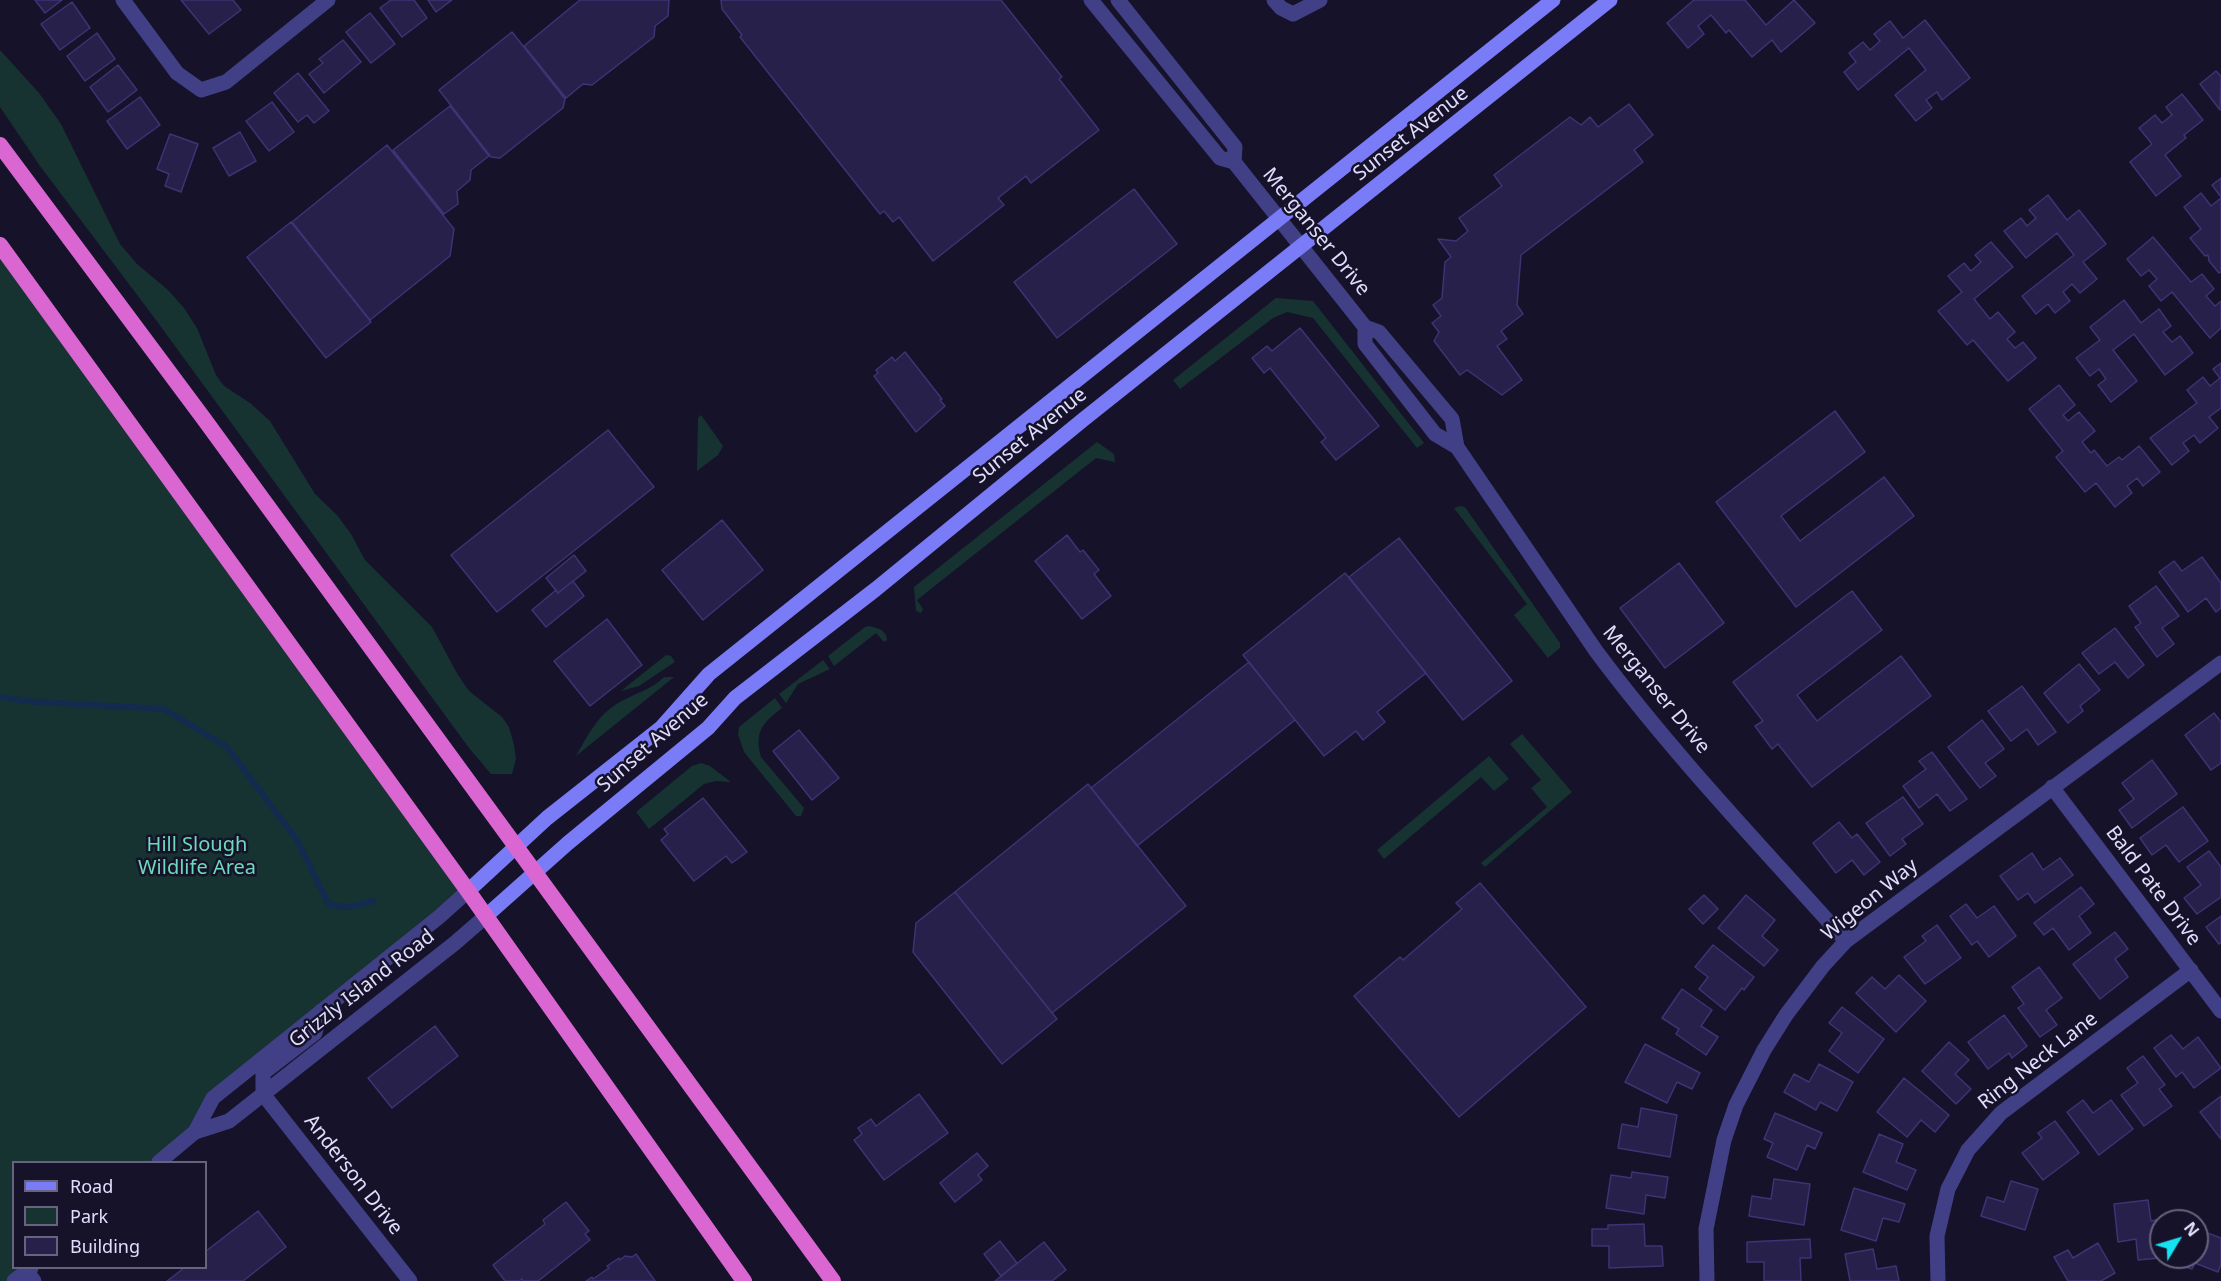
<!DOCTYPE html>
<html>
<head>
<meta charset="utf-8">
<style>
	body { margin:0 }
	#map { position:relative; width:2221px; height:1281px; overflow:hidden; background:#16122a; font-family:"Noto Sans",sans-serif }
	canvas { display:block }
	.legend { position:absolute; left:12px; top:1161px; width:195px; height:108px; box-sizing:border-box; background:#16122a; border:2px solid #67637e; margin:0; padding:8px 10px; list-style:none; font-size:18px; color:#e0ddfd }
	.legend li { display:flex; align-items:center; gap:12px; height:30px }
	.legend b { width:30px; border:2px solid #67637e }
	.north { position:absolute; left:2149px; top:1209px; width:60px; height:60px; box-sizing:border-box; background:#16122a; border:2px solid #67637e; border-radius:50%; rotate:52deg; font-size:16px; font-weight:700; line-height:24px; text-align:center; color:#e0ddfd }
	.north::after { content:''; display:block; margin:auto; width:21px; height:27px; background:#15e3f1; clip-path:polygon(50% 0,100% 100%,50% 72%,0 100%) }
</style>
</head>
<body>
<div id="map">
<canvas width="2221" height="1281"></canvas>
<ul class="legend">
<li><b style="height:8px;background:#7a7bf7"></b>Road</li>
<li><b style="height:16px;background:#163331"></b>Park</li>
<li><b style="height:16px;background:#27204a"></b>Building</li>
</ul>
<div class="north">N</div>
</div>
<script>
const ctx = document.querySelector('canvas').getContext('2d');
ctx.lineJoin = 'round';
function fillPath(path, color) { ctx.fillStyle = color; ctx.fill(path, 'evenodd'); }
function trace(path, color, width, dash) { ctx.strokeStyle = color; ctx.lineWidth = width; ctx.lineCap = dash ? 'butt' : 'round'; ctx.setLineDash(dash || []); ctx.stroke(path); }
function drawText(font, color, halo, rows, align = 'center') {
  ctx.font = font + ' "Noto Sans",sans-serif'; ctx.lineWidth = 5; ctx.setLineDash([]); ctx.textBaseline = 'middle'; ctx.strokeStyle = halo; ctx.fillStyle = color; for (const [text, x, y, turn = 0] of rows) {
    ctx.save(); ctx.translate(x, y); ctx.rotate((+turn || 0) * Math.PI / 180); ctx.textAlign = isNaN(turn) ? turn : align; if (halo) ctx.strokeText(text, 0, 0); ctx.fillText(text, 0, 0); ctx.restore();
  }
}
const green = new Path2D(`
	M0,50L39,93L61,124L120,244L137,264L168,290L184,308L197,328L216,375L224,386L250,403L270,421L315,494L337,515L351,534L365,560L432,627L458,675L469,691L502,717L509,727L514,745L516,759L512,774H491L469,748L153,316L40,166L0,107Z
	M0,245L468,891L213,1098L194,1132L158,1162H14V1268H31L14,1281H0Z
	M1276,298L1313,301L1424,443L1417,448L1313,318L1287,312L1273,318L1180,389L1173,380Z
	M701,415L723,446L718,455L697,471L698,418Z
	M1097,442L1114,454L1115,462L1096,458L917,600L923,609L921,613L916,611L914,587Z
	M1460,506L1465,507L1560,643V648L1548,658L1514,615L1527,604L1454,508Z
	M869,626C877,628 887,630 887,640L884,642L876,633L834,666L828,656L865,627Z
	M666,655L671,656L675,662L639,686L621,691Z
	M823,660L830,669L798,684L786,703L779,694Z
	M664,677H674L576,756C588,735 598,714 620,702C635,693 651,690 664,677Z
	M775,698L782,708C763,723 754,731 761,757L804,808L801,816H796L744,752L738,734L739,727Z
	M1522,734L1572,792L1485,867L1481,863L1547,807L1531,788L1541,780L1510,744Z
	M1489,756L1509,779L1494,791L1481,777L1384,859L1377,850Z
	M701,763L710,766L731,782L716,781L704,784L649,829L636,812L692,766Z`);
const stream = new Path2D(`
	M0,697L23,701L164,709L227,747L297,840L329,905L350,907L373,901`);
const building = new Path2D(`
	M35,0H62L45,13Z
	M181,0H233L241,10L209,34Z
	M391,0H414L427,18L402,37L380,8Z
	M428,0H452L436,12Z
	M580,0H669L668,16L655,26L654,37L592,85L583,84L566,98L524,46Z
	M721,0H1001L1062,77L1059,79L1099,130L1031,183L1026,176L998,198L1004,205L933,261L899,217L893,222L884,211L880,214L740,37L742,35L722,9Z
	M1694,0H1745L1766,25L1794,0L1815,23L1781,52L1772,40L1752,57L1729,30L1726,33L1711,15L1698,26L1704,34L1688,48L1667,23Z
	M72,2L90,28L60,50L41,24Z
	M370,13L395,44L371,63L346,32Z
	M1925,20L1970,78L1942,100L1937,92L1926,100L1932,108L1916,121L1895,95L1926,70L1909,48L1858,90L1844,72L1856,62L1849,53L1863,42L1870,50L1880,41L1874,34L1890,21L1903,38Z
	M512,32L565,99L563,108L500,158L491,157L439,90Z
	M97,33L115,59L85,81L67,56Z
	M343,40L361,62L324,93L309,74L323,63L319,59Z
	M118,65L137,90L108,112L90,87Z
	M2216,71L2221,76L2220,110L2200,84Z
	M298,73L329,111L314,123L307,115L298,122L274,93Z
	M2182,94L2203,120L2184,135L2186,138L2165,155L2181,176L2156,196L2130,162L2152,144L2139,128L2155,115L2162,123L2172,115L2166,107Z
	M140,97L160,125L127,149L107,121Z
	M272,102L294,132L269,151L246,121Z
	M1629,104L1653,135L1634,150L1643,162L1521,255L1517,305L1523,314L1501,331L1507,339L1497,346L1522,380L1502,395L1467,370L1460,375L1434,341L1439,332L1432,323L1441,316L1433,305L1442,298L1445,262L1451,257L1438,239L1456,241L1468,231L1459,218L1502,186L1494,175L1570,117L1581,125L1590,117L1598,127Z
	M450,106L489,156L471,170L470,180L457,191L458,204L444,214L393,150Z
	M240,132L256,161L229,176L213,148Z
	M170,134L198,144L181,192L165,186L169,174L157,169Z
	M387,145L454,229L450,256L370,320L292,222Z
	M2221,178V197L2212,185Z
	M1134,189L1177,244L1057,338L1014,282Z
	M2201,193L2211,206L2221,198V272L2219,273L2209,261L2208,255L2205,256L2190,238L2201,229L2184,207Z
	M2048,195L2067,220L2079,210L2106,244L2083,262L2097,279L2080,293L2072,284L2063,292L2070,301L2055,313L2048,304L2036,314L2022,296L2074,255L2057,233L2026,258L2004,231L2021,218L2027,226L2036,218L2029,210Z
	M291,222L371,322L326,358L247,257Z
	M2153,237L2191,282L2202,274L2214,289L2206,296L2215,306L2221,301V328L2210,338L2172,292L2161,301L2149,286L2157,279L2149,270L2141,276L2127,259Z
	M1991,242L2013,267L1974,299L1990,319L1998,312L2015,332L2007,339L2015,348L2023,342L2036,358L2008,381L1973,340L1967,345L1938,311L1962,292L1948,276L1964,263L1971,271L1981,262L1975,255Z
	M2124,300L2141,323L2159,309L2171,326L2163,332L2172,342L2180,336L2193,353L2165,375L2134,334L2113,350L2137,381L2111,402L2098,385L2106,379L2099,369L2090,376L2076,358L2100,340L2090,327Z
	M1300,328L1379,426L1336,460L1321,442L1326,438L1270,368L1264,373L1252,358L1267,346L1272,351Z
	M905,352L942,399L940,400L945,406L916,432L874,376L878,373L876,370L892,357L895,361Z
	M2221,363V408L2209,417L2218,428L2200,443L2194,435L2183,443L2189,451L2172,465L2150,438L2197,403L2187,390L2203,377L2210,386L2220,378L2213,369Z
	M2059,385L2075,405L2063,415L2068,421L2079,412L2095,431L2082,442L2091,453L2094,450L2107,466L2119,457L2122,460L2139,446L2160,472L2143,486L2137,478L2127,486L2132,493L2115,507L2096,483L2085,492L2056,457L2063,451L2029,409Z
	M1835,411L1865,452L1781,516L1800,541L1884,477L1914,516L1796,607L1716,502Z
	M608,430L654,487L497,612L451,555Z
	M722,520L763,570L703,620L662,570Z
	M1067,535L1080,552L1083,550L1099,570L1094,574L1111,596L1082,619L1035,561Z
	M1399,538L1512,681L1463,720L1349,577Z
	M574,555L586,571L558,593L546,578Z
	M2202,557L2221,583V608L2216,612L2206,598L2188,612L2159,572L2174,561L2182,571Z
	M1679,563L1724,623L1665,668L1620,608Z
	M1345,573L1426,673L1377,712L1385,722L1363,740L1356,731L1324,756L1243,655Z
	M573,581L584,596L546,627L532,610L556,590L558,593Z
	M2156,586L2179,616L2162,628L2174,644L2157,657L2135,627L2141,623L2129,606Z
	M1852,591L1882,630L1797,695L1817,721L1901,656L1931,696L1812,787L1778,744L1772,749L1755,726L1763,721L1733,682Z
	M607,619L642,665L590,706L554,661Z
	M2115,628L2144,665L2128,678L2115,662L2099,674L2082,653Z
	M1249,662L1295,720L1137,846L1091,788Z
	M2079,664L2100,690L2080,706L2083,711L2068,723L2044,693Z
	M2022,686L2056,732L2038,745L2027,729L2011,741L1988,711Z
	M2214,713L2221,722V763L2211,770L2185,735Z
	M1982,720L2004,749L1985,763L1996,776L1980,788L1948,747Z
	M799,730L839,778L812,800L773,751Z
	M1932,752L1967,799L1950,811L1937,794L1919,808L1903,786L1926,769L1919,761Z
	M2152,760L2177,794L2132,828L2119,810L2134,799L2122,783Z
	M1088,784L1186,906L1052,1013L955,892Z
	M1903,797L1923,824L1902,839L1906,844L1890,856L1866,823Z
	M703,798L747,852L732,863L726,856L694,881L661,840L668,834L664,829Z
	M2183,807L2208,841L2179,862L2166,845L2152,855L2140,838Z
	M1839,822L1852,838L1857,834L1880,862L1864,875L1852,860L1836,873L1813,843Z
	M2209,851L2221,867V897L2197,914L2184,898L2201,885L2187,867Z
	M2032,853L2043,870L2060,858L2073,875L2035,903L2028,893L2018,900L2000,876Z
	M1480,883L1586,1007L1459,1117L1354,996L1400,957L1403,960L1462,909L1456,903Z
	M2081,887L2094,904L2079,916L2091,933L2069,950L2053,928L2044,935L2034,923Z
	M955,892L1057,1019L1002,1064L913,952L916,923Z
	M1704,895L1718,909L1703,924L1689,909Z
	M1746,895L1775,920L1762,936L1778,950L1764,966L1718,928Z
	M1966,904L1977,918L1994,906L2016,936L1989,957L1977,941L1972,945L1950,916Z
	M2221,916V943L2219,944L2206,927Z
	M1937,925L1961,958L1925,984L1904,957L1926,941L1922,936Z
	M2115,932L2128,949L2115,959L2128,977L2100,999L2073,964Z
	M1713,945L1754,977L1744,990L1742,988L1725,1010L1699,989L1708,977L1695,967Z
	M2039,967L2062,998L2046,1010L2057,1025L2040,1037L2018,1008L2024,1004L2012,987Z
	M1899,975L1926,1001L1896,1032L1856,993L1872,977L1885,989Z
	M1682,989L1712,1010L1701,1026L1718,1037L1706,1055L1676,1034L1679,1029L1662,1018Z
	M1842,1007L1884,1039L1858,1073L1829,1051L1842,1033L1829,1023Z
	M2004,1015L2027,1046L2012,1058L2009,1053L1988,1069L1968,1042Z
	M435,1026L458,1056L392,1108L368,1078Z
	M2171,1035L2183,1049L2198,1037L2221,1068L2194,1088L2182,1072L2176,1077L2154,1048Z
	M1949,1042L1969,1060L1955,1074L1971,1089L1956,1104L1922,1071Z
	M1645,1044L1700,1073L1692,1089L1677,1082L1667,1103L1625,1082Z
	M2143,1056L2165,1085L2159,1089L2172,1106L2144,1126L2121,1095L2138,1083L2127,1068Z
	M1819,1064L1853,1082L1837,1111L1820,1102L1816,1110L1784,1092L1794,1074L1809,1082Z
	M1904,1078L1949,1115L1935,1132L1921,1120L1907,1137L1877,1112Z
	M919,1094L948,1133L884,1180L854,1140L862,1134L858,1128L871,1119L876,1126Z
	M2221,1096V1139L2200,1112Z
	M2083,1100L2093,1113L2111,1100L2133,1129L2099,1155L2067,1112Z
	M1641,1108L1677,1115L1670,1157L1618,1148L1622,1124L1638,1127Z
	M1775,1113L1822,1133L1815,1149L1807,1145L1797,1170L1767,1157L1773,1143L1764,1139Z
	M2055,1121L2079,1153L2043,1180L2022,1153L2042,1138L2038,1133Z
	M1879,1134L1903,1144L1896,1162L1916,1170L1907,1190L1863,1172Z
	M977,1153L988,1166L978,1175L982,1180L955,1202L940,1183Z
	M1632,1172L1668,1177L1665,1198L1646,1195L1644,1214L1606,1208L1611,1175L1631,1178Z
	M1774,1179L1810,1184L1804,1225L1749,1216L1752,1196L1771,1199Z
	M2011,1181L2038,1189L2025,1230L1981,1216L1987,1197L2004,1202Z
	M1854,1188L1905,1204L1899,1222L1883,1218L1876,1241L1841,1230Z
	M2148,1200L2151,1221L2156,1220L2160,1258L2138,1260L2136,1239L2118,1242L2114,1204Z
	M566,1202L589,1231L585,1234L590,1240L538,1281H523L522,1279L519,1281H505L493,1265L545,1224L543,1220Z
	M258,1211L286,1247L243,1281H167L184,1268H206V1251Z
	M1644,1224L1645,1246H1662L1663,1266L1609,1268V1246H1592V1229H1608V1225Z
	M2197,1229L2221,1238V1264L2218,1272L2195,1263L2192,1269L2174,1263L2176,1257H2197Z
	M1810,1239L1811,1258H1800L1801,1281H1764V1262H1747V1242Z
	M1000,1241L1017,1263L1001,1276L984,1254Z
	M1044,1242L1066,1270L1052,1281H995Z
	M2098,1243L2115,1273L2101,1281H2068L2054,1257L2068,1250L2073,1258Z
	M1873,1249L1877,1269L1896,1266L1899,1281H1850L1845,1254Z
	M636,1254L655,1281H586L592,1277L593,1279L609,1268L607,1266L619,1258L620,1260L625,1256L632,1257Z`);
const minor = new Path2D(`
	M123,0L177,73L201,90L226,82L328,0
	M1091,0L1220,158L1234,162L1365,327L1379,332L1452,419L1457,447L1596,651C1672,753 1761,846 1846,941
	M1118,0L1235,147L1234,162
	M1274,0L1281,8L1293,14L1320,0
	M1365,327V344L1435,434L1457,447
	M2052,787L2221,1011
	M263,1094L410,1281
	M26,1271L34,1281
	M1707,1281L1706,1229L1724,1140L1736,1105L1764,1050L1786,1015L1823,966L1846,941L2221,663
	M1938,1281L1937,1236L1948,1189L1968,1150L2001,1113L2191,970`);
const tertiary = new Path2D(`
	M263,1094V1073L315,1033L321,1011
	M195,1132L229,1121L455,943L486,916
	M159,1162L195,1132L213,1098L439,917L468,891
	M14,1281L31,1268`);
const secondary = new Path2D(`
	M468,891L547,818L661,728L709,674L1553,0
	M486,916L568,843L708,728L735,698L876,589L1084,419L1610,0`);
const trunk = new Path2D(`
	M0,145L204,419L833,1281
	M0,245L468,891L744,1281`);
const streetNames = [
	["Sunset Avenue",1411,134,-38],
	["Merganser Drive",1316,232,51],
	["Sunset Avenue",1030,436,-39],
	["Merganser Drive",1656,690,51],
	["Sunset Avenue",653,743,-41],
	["Bald Pate Drive",2153,886,53],
	["Wigeon Way",1870,900,-39],
	["Grizzly Island Road",362,989,-38],
	["Ring Neck Lane",2038,1061,-38],
	["Anderson Drive",353,1175,52]
];
const parkNames = [
	["Hill Slough",197,845],
	["Wildlife Area",197,868]
];
fillPath(green, '#163331');
trace(stream, '#122b4e', 6);
fillPath(building, '#27204a');
trace(building, '#3e3374', 1.5);
trace(minor, '#414086', 15);
trace(tertiary, '#414086', 15);
trace(secondary, '#7a7bf7', 15);
trace(trunk, '#da66d2', 16);
drawText('20px', '#e0ddfd', '#16122a', streetNames);
drawText('20px', '#6cdabb', '#16122a', parkNames);
</script>
</body>
</html>
